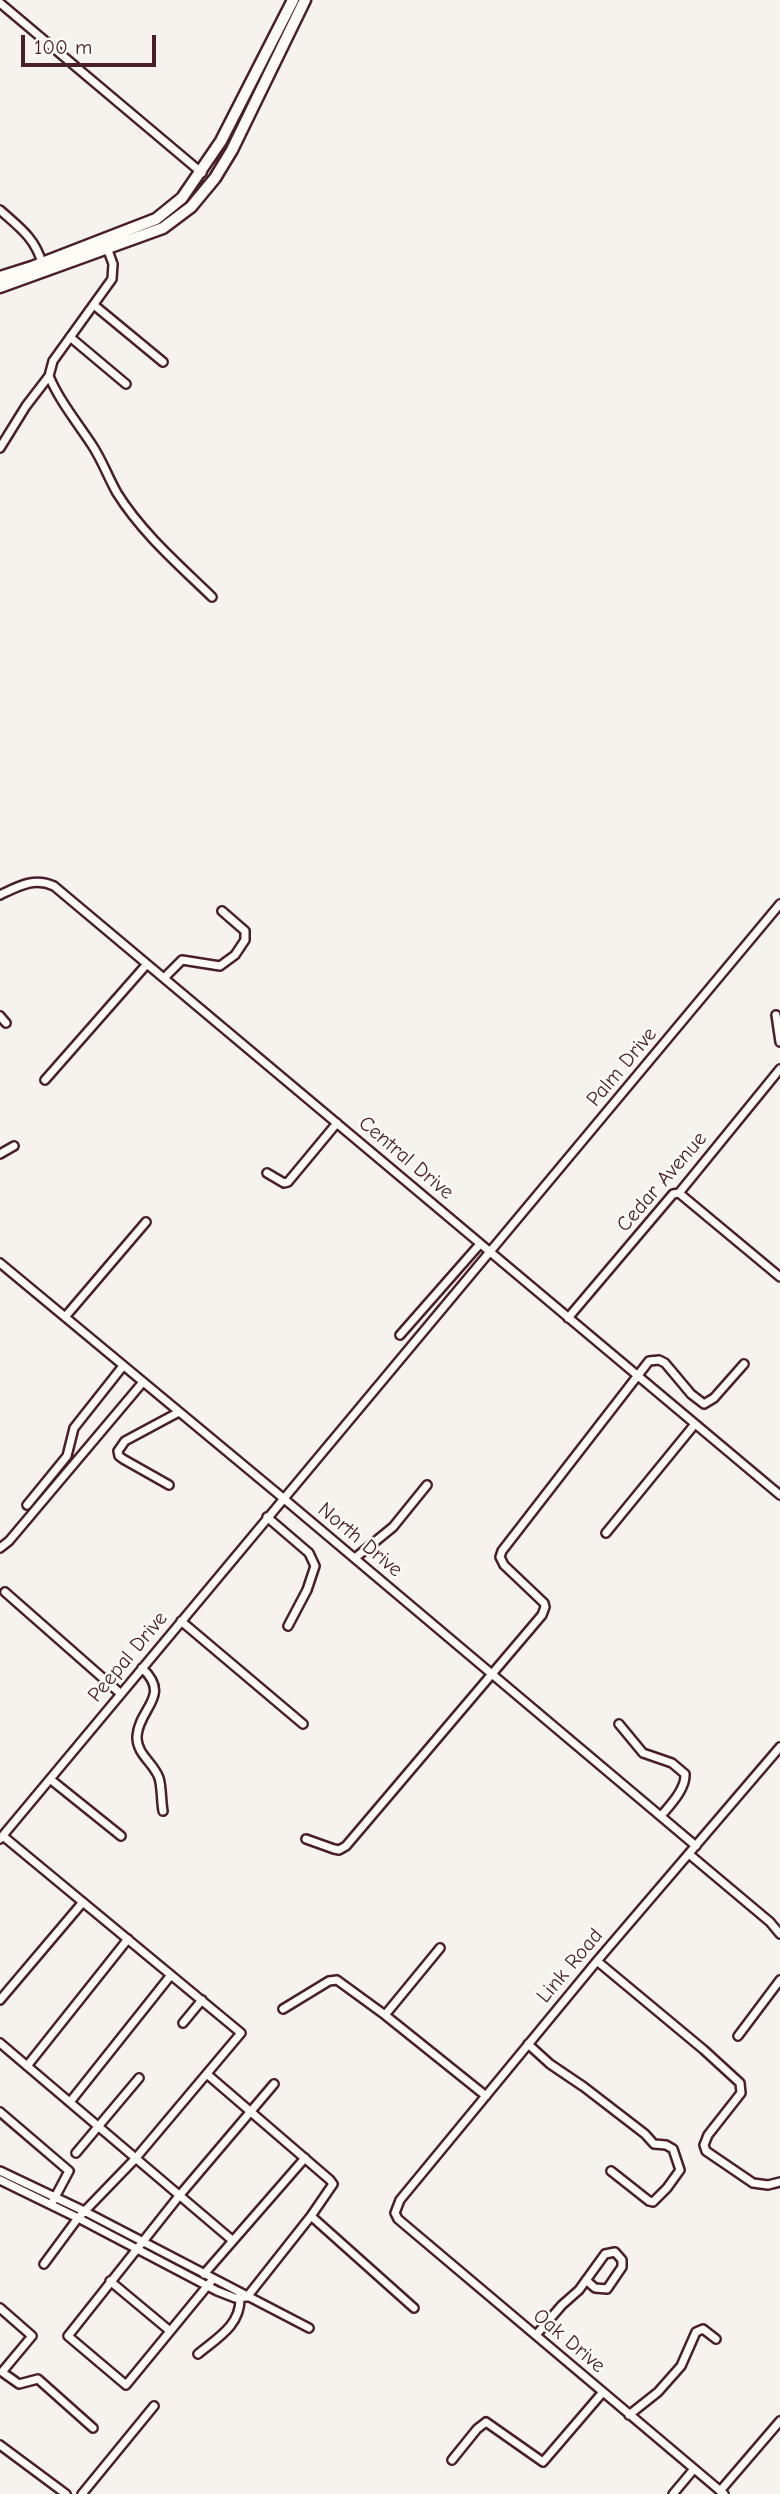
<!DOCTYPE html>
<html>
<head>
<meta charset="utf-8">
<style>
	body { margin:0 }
	#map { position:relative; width:780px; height:2494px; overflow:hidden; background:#f6f3ef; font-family:"Comic Neue",sans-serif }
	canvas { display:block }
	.scale { position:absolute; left:21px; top:35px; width:135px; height:32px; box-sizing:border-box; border:4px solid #4a1f2b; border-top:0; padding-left:9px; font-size:21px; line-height:24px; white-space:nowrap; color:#4a1f2b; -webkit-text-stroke:5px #fdfcf7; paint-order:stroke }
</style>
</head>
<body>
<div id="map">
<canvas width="780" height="2494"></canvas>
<div class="scale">100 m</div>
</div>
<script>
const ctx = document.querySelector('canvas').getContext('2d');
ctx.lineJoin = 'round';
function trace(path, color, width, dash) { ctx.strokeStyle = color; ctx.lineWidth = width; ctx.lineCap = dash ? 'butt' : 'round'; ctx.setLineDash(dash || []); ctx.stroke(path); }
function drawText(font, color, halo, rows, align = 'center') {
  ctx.font = font + ' "Comic Neue",sans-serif'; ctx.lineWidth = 5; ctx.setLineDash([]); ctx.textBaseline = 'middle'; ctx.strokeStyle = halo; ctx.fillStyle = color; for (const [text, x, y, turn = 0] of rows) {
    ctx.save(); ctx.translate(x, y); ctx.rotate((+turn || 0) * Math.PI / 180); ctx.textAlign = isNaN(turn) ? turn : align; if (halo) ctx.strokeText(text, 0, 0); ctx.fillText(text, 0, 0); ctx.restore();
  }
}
const street = new Path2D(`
	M0,3L202,173
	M0,210C19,227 35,238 42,263
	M106,245L113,264L112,279L53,361L49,376C60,402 77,422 92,445C102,460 108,477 117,493C142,533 178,564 212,597
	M94,305L163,362
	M70,337L126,384
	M0,448L26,406L49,376
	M0,895C19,886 34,877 54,886L780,1495
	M164,978L182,960L220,966L235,955L245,940V931L222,911
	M776,1015L780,1042
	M0,1016L6,1023
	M45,1080L147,964
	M0,1154L14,1146
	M267,1173L284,1183L288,1182L337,1123
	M679,1193L780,1277
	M0,1263L283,1498L696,1846
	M65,1317L146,1222
	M568,1318L673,1194L679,1193L780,1069
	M400,1335L480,1244
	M169,1485L123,1459L119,1456L118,1451L125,1441L179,1412
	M27,1505L67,1456L74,1428L123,1366
	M267,1517L309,1553L315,1566L307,1590L288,1626
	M606,1533L695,1424
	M0,1548L9,1541L143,1382
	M355,1558L393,1527L427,1485
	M5,1592L121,1694
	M181,1621L303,1724
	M142,1668C172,1696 139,1708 137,1736C136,1754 154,1763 159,1778C162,1788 161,1800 163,1811
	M619,1724L643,1753L672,1763L685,1774C686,1789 670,1805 661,1816
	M50,1779L121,1836
	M3,1836L241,2033L135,2159L78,2218L44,2264
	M0,1839L780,904
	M306,1839L334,1849L339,1850L346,1846L542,1615L545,1607L544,1603L504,1565L500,1557L502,1551L649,1361L659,1360L665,1363L691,1394L704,1404L714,1398L744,1364
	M689,1854L770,1922L780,1934
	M597,1961L704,2050L740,2083L741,2093L708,2135L704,2145L706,2151L753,2183L768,2185L780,2182
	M0,2000L83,1902
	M283,2009L329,1981L337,1980L385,2015L486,2096
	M385,2015L440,1948
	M183,2023L202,2000
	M738,2036L780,1980
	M0,2043L232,2240
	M528,2044L550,2064L584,2087L645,2134L654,2144L666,2145L673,2149L680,2170L667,2188L653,2202L649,2201L611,2171
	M27,2066L128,1939
	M70,2102L171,1975
	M0,2112L69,2171L53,2201
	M76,2153L139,2078
	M0,2171L84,2211L309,2328
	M0,2180L78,2218L217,2291L235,2298L247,2297L311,2216L333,2184L330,2180L208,2075
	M311,2216L414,2308
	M204,2274L305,2158
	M213,2279L126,2385L68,2336L179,2196L274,2084
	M110,2281L170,2331
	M0,2308L32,2336L2,2372L19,2384L38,2379L93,2428
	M536,2335L562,2305L579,2290L605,2254L615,2252L622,2260V2267L607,2289L595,2288L586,2280
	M198,2354C217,2338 240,2326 240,2299
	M629,2415L658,2392L681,2366L696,2332L703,2329L716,2339
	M0,2445L66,2494
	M452,2460L477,2429L486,2422L543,2462L603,2392
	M720,2491L780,2421
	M82,2494L154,2406
	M673,2494L694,2469
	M724,2494L398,2219L395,2213L400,2200L597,1961L780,1747`);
const secondary = new Path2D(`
	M0,277L32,267L156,219L182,198L221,141L293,0
	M0,287L163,228L191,207L215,178L232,150L305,0`);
const streetNames = [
	["Palm Drive",622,1067,-50],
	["Central Drive",406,1158,40],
	["Cedar Avenue",662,1182,-49],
	["North Drive",360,1540,40],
	["Peepal Drive",128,1657,-50],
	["Link Road",570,1966,-50],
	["Oak Drive",569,2341,40]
];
trace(street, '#4a1f2b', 12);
trace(secondary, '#4a1f2b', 15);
trace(street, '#fdfcf7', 7);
trace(secondary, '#fdfcf7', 10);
drawText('21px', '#4a1f2b', '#fdfcf7', streetNames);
</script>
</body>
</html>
